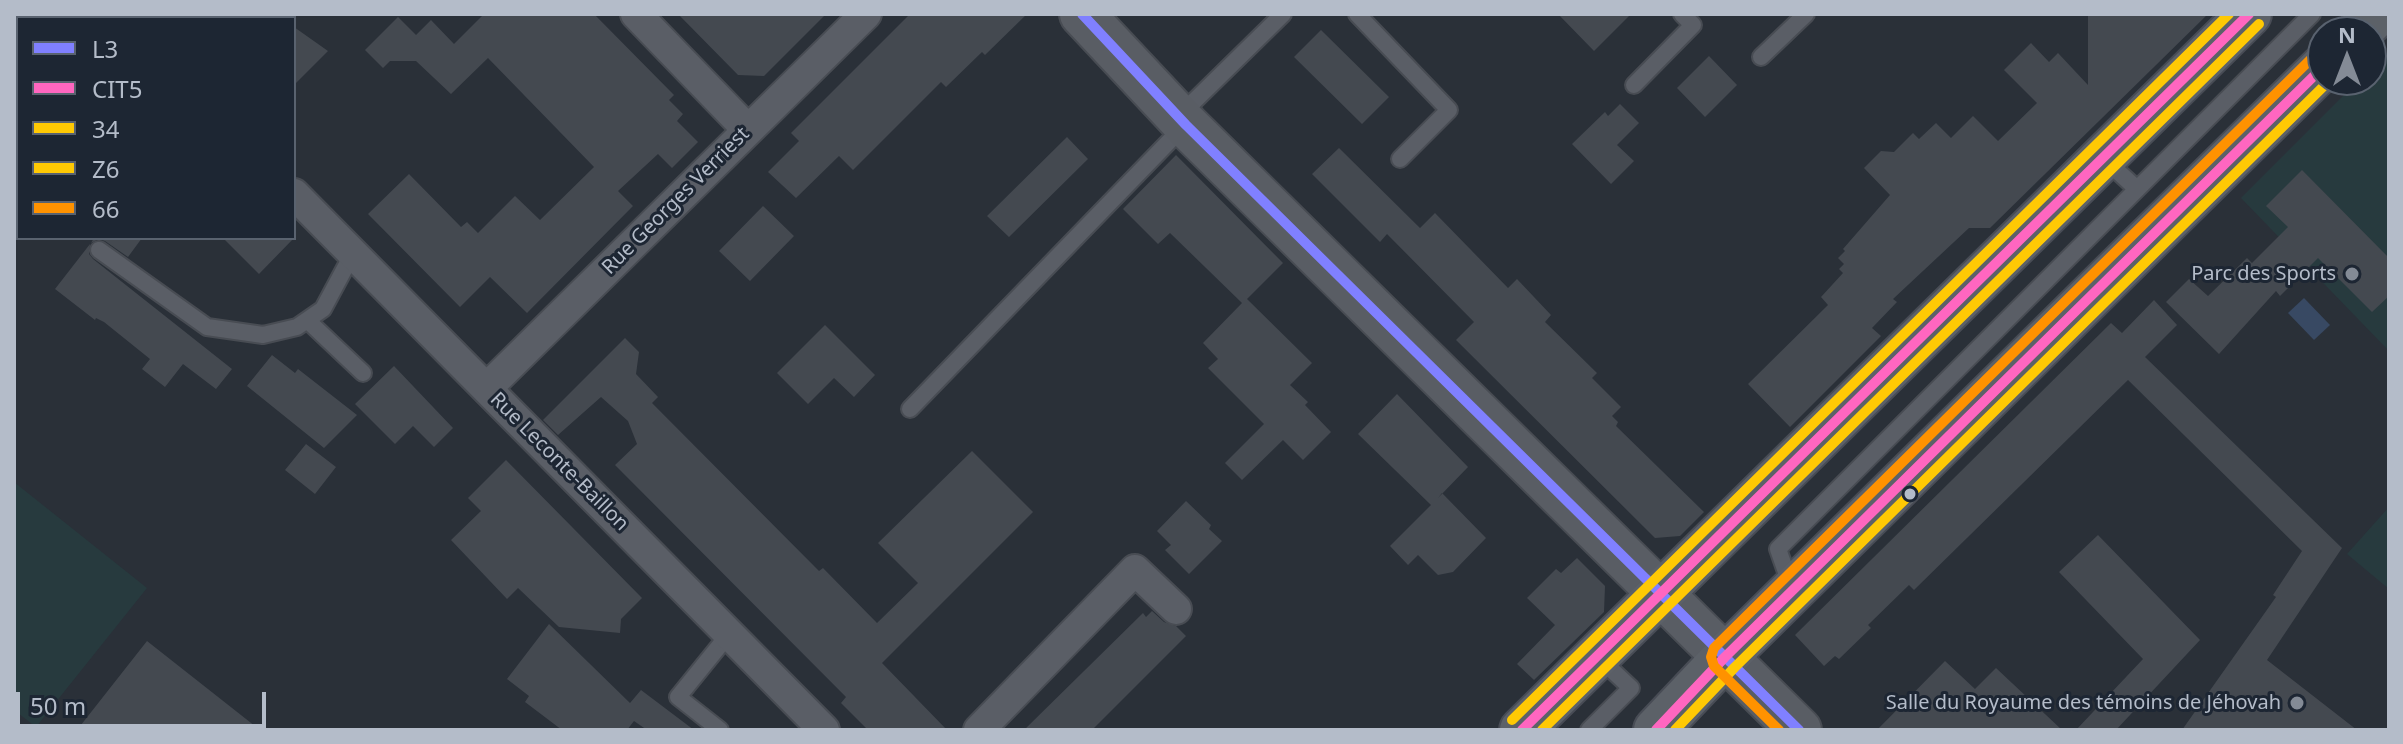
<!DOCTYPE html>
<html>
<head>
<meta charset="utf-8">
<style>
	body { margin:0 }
	#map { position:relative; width:2403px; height:744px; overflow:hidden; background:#2a3038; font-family:"Noto Sans",sans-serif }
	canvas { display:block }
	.frame { position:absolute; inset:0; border:16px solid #b4bcc9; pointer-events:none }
	.legend { position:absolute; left:16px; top:16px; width:280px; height:224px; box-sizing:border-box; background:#1d2633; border:2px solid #59626f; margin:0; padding:10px 14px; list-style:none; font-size:24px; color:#b4bcc9 }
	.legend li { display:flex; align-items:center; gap:16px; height:40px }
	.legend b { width:40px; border:2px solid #59626f }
	.north { position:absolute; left:2307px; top:16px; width:80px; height:80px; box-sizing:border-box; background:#1d2633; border:2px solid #59626f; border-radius:50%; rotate:0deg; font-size:22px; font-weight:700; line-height:32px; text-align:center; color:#b4bcc9 }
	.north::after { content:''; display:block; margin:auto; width:28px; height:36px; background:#848b96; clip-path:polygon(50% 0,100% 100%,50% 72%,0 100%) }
	.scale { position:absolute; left:16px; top:692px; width:250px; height:36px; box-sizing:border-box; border:4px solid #b4bcc9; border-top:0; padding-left:10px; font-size:24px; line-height:28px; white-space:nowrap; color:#b4bcc9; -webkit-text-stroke:6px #1d2633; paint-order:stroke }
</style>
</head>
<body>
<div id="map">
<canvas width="2403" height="744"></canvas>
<div class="frame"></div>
<ul class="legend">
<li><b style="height:10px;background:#8080ff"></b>L3</li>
<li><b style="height:10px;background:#ff66c0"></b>CIT5</li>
<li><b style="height:10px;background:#ffc904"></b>34</li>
<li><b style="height:10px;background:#ffc904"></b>Z6</li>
<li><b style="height:10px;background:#ff9200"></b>66</li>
</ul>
<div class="north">N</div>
<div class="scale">50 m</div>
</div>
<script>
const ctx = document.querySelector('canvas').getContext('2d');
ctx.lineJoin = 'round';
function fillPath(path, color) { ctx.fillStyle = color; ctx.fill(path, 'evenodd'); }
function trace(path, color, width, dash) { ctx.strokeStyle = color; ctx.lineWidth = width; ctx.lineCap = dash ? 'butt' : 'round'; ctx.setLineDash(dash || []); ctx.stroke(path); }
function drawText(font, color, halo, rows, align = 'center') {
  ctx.font = font + ' "Noto Sans",sans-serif'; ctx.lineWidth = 6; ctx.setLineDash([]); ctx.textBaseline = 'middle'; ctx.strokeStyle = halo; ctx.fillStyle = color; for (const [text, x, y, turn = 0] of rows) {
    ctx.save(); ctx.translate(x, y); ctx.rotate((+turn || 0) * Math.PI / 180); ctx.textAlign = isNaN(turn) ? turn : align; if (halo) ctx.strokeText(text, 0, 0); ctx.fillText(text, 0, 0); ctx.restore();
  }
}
const green = new Path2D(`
	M2389,51V351L2241,198L2359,80H2371V69Z
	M14,482L147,588L36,727L14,710Z
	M2389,507V589L2347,554Z`);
const water = new Path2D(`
	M2304,298L2330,325L2314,340L2288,313Z`);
const building = new Path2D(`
	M484,14H594L674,95L669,100L683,114L677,121L698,142L672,168L658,154L618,191L633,206L527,313L490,277L460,307L368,214L409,174L461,227L467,222L478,233L515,196L540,220L594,167L488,58L451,94L416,61H390L383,68L365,50L398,17L416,35L431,20L454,44Z
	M678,14H826L764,76L738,75Z
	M910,14H1027L985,55L982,52L946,87L941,82L853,170L839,156L796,198L768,172L799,141L791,133Z
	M1558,14H1631L1594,51Z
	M2088,14H2208L1990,228H1969L1893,299L1897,302L1872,328L1881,336L1790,427L1748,384L1828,305L1821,297L1843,273L1839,269L1844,264L1838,258L1845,251L1843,249L1890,195L1864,168L1881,151L1894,152L1913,133L1919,139L1936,123L1951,138L1973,116L1998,141L2037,103L2004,70L2031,43L2049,62L2058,53L2088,85Z
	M294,27L328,51L294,85Z
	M1321,30L1389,97L1362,124L1294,57Z
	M1709,56L1737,85L1705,117L1677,88Z
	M1620,104L1639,123L1617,145L1634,161L1611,184L1572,144L1605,112L1608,116Z
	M1067,137L1088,159L1009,237L987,216Z
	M1339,148L1420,228L1435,213L1508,288L1517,279L1551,315L1545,322L1597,373L1592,378L1621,407L1612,416L1618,422L1616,426L1704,512L1680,536L1655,538L1456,340L1474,322L1387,234L1380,242L1312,174Z
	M1176,155L1283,263L1247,299L1312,363L1290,385L1308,402L1305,405L1331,432L1303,460L1283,440L1242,480L1225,463L1264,424L1208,368L1218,359L1203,343L1242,303L1170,233L1158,244L1123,209Z
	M2302,170L2389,258V296L2372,312L2318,258L2280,296L2276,291L2219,354L2166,302L2189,279L2208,296L2247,258L2252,263L2288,227L2266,206Z
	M763,206L794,236L750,281L719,251Z
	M94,238H142L128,257L105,241L99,239L91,243Z
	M223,238H294L259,274Z
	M90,244L89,254L93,259L232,369L216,389L183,364L165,387L142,369L150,359L104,322L96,318L95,320L55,289Z
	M2154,300L2177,325L2145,357L2342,548L2267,660L2357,730H2182L2276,597L2273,595L2302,551L2128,380L1914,590L1909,585L1868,625L1871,628L1839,659L1835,656L1824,666L1795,635L2111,323L2122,333Z
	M825,325L875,375L854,397L834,378L808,404L777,373Z
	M625,338L639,352L636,374L658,397L652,403L819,571L823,568L877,623L918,583L878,543L972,451L1033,512L882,663L947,730H868L841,703L846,697L615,465L637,444L628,421L601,397L558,435L543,420Z
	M272,355L295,373L298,369L357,415L324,448L247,386Z
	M394,366L453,428L434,447L413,426L395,444L355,404Z
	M1397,394L1468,467L1438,498L1442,493L1486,538L1453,572L1438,575L1418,555L1408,565L1390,546L1431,505L1358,434Z
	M306,444L336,467L315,494L285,470Z
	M506,460L642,598L621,619L620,633L559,627L518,588L507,599L451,540L481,511L468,498Z
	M1186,501L1211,525L1209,529L1222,541L1189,574L1165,550L1171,545L1157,531Z
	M2098,535L2200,640L2116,730H2076L2143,659L2059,572Z
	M1577,558L1605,586L1604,612L1534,680L1517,664L1555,625L1527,598L1556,569L1561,573Z
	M1152,611L1164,622L1176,626L1186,636L1092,730H1024L1143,613L1146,617Z
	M549,624L630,703L641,690L694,730H647L634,721L627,730H562L525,702L529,696L507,679Z
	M147,641L260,730H77Z
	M1945,661L1975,689L1996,668L2062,730H1877Z`);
const lane = new Path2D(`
	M1357,14L1449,110L1400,159
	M1761,57L1806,14
	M1634,85L1693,25L1682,14
	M1179,116L1283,14
	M2103,158L2137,189
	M99,250L207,327L263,335L297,327L323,309L353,253
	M307,320L363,373
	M910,409L1184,126
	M1791,586L1778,549L2312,14
	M720,730L678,697L729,634
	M1589,730L1631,688L1598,657`);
const street = new Path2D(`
	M107,14L112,18
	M636,14L748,130
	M157,18L160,14
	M294,194L824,730
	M14,219L18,214
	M487,388L866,14
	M979,730L1135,570L1176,609`);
const secondary = new Path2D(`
	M1082,14L1186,125L1799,730`);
const primary = new Path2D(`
	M2359,32L2377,14
	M1522,730L2249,14
	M1656,730L1725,657L2323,67`);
const bus1 = new Path2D(`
	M1082,14L1186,125L1799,730`);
const bus2 = new Path2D(`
	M1522,730L2249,14
	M1656,730L1725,657L2323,67`);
const bus3 = new Path2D(`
	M1542,730L2259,24
	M1675,730L1735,667L2330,80`);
const bus4 = new Path2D(`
	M1512,720L2229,14`);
const bus5 = new Path2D(`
	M1779,730L1714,666L1711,657L1714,648L2313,57`);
const markers = [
	[2352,274,8,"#848b96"],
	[1910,494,7,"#b4bcc9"],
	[2297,703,8,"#848b96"]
];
const streetNames = [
	["Rue Georges Verriest",676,201,-45],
	["Rue Leconte-Baillon",559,462,45]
];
const poiNames = [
	["Parc des Sports",2336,274],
	["Salle du Royaume des témoins de Jéhovah",2281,703]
];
fillPath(green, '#273a3e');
fillPath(water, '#384963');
fillPath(building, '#444950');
trace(lane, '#484c53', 20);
trace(street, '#484c53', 34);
trace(secondary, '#484c53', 48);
trace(primary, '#484c55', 48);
trace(lane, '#5a5e66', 16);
trace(street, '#5a5e66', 30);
trace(secondary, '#595d64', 44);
trace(primary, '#5c6168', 44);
trace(bus1, '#8080ff', 10);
trace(bus2, '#ff66c0', 10);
trace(bus3, '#ffc904', 10);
trace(bus4, '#ffc904', 10);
trace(bus5, '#ff9200', 10);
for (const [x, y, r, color] of markers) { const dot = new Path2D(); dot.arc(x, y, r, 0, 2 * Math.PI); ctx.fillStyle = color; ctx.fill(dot); trace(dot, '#1d2633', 3); }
drawText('20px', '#b4bcc9', '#1d2633', streetNames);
drawText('20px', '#b4bcc9', '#1d2633', poiNames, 'right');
</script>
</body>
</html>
